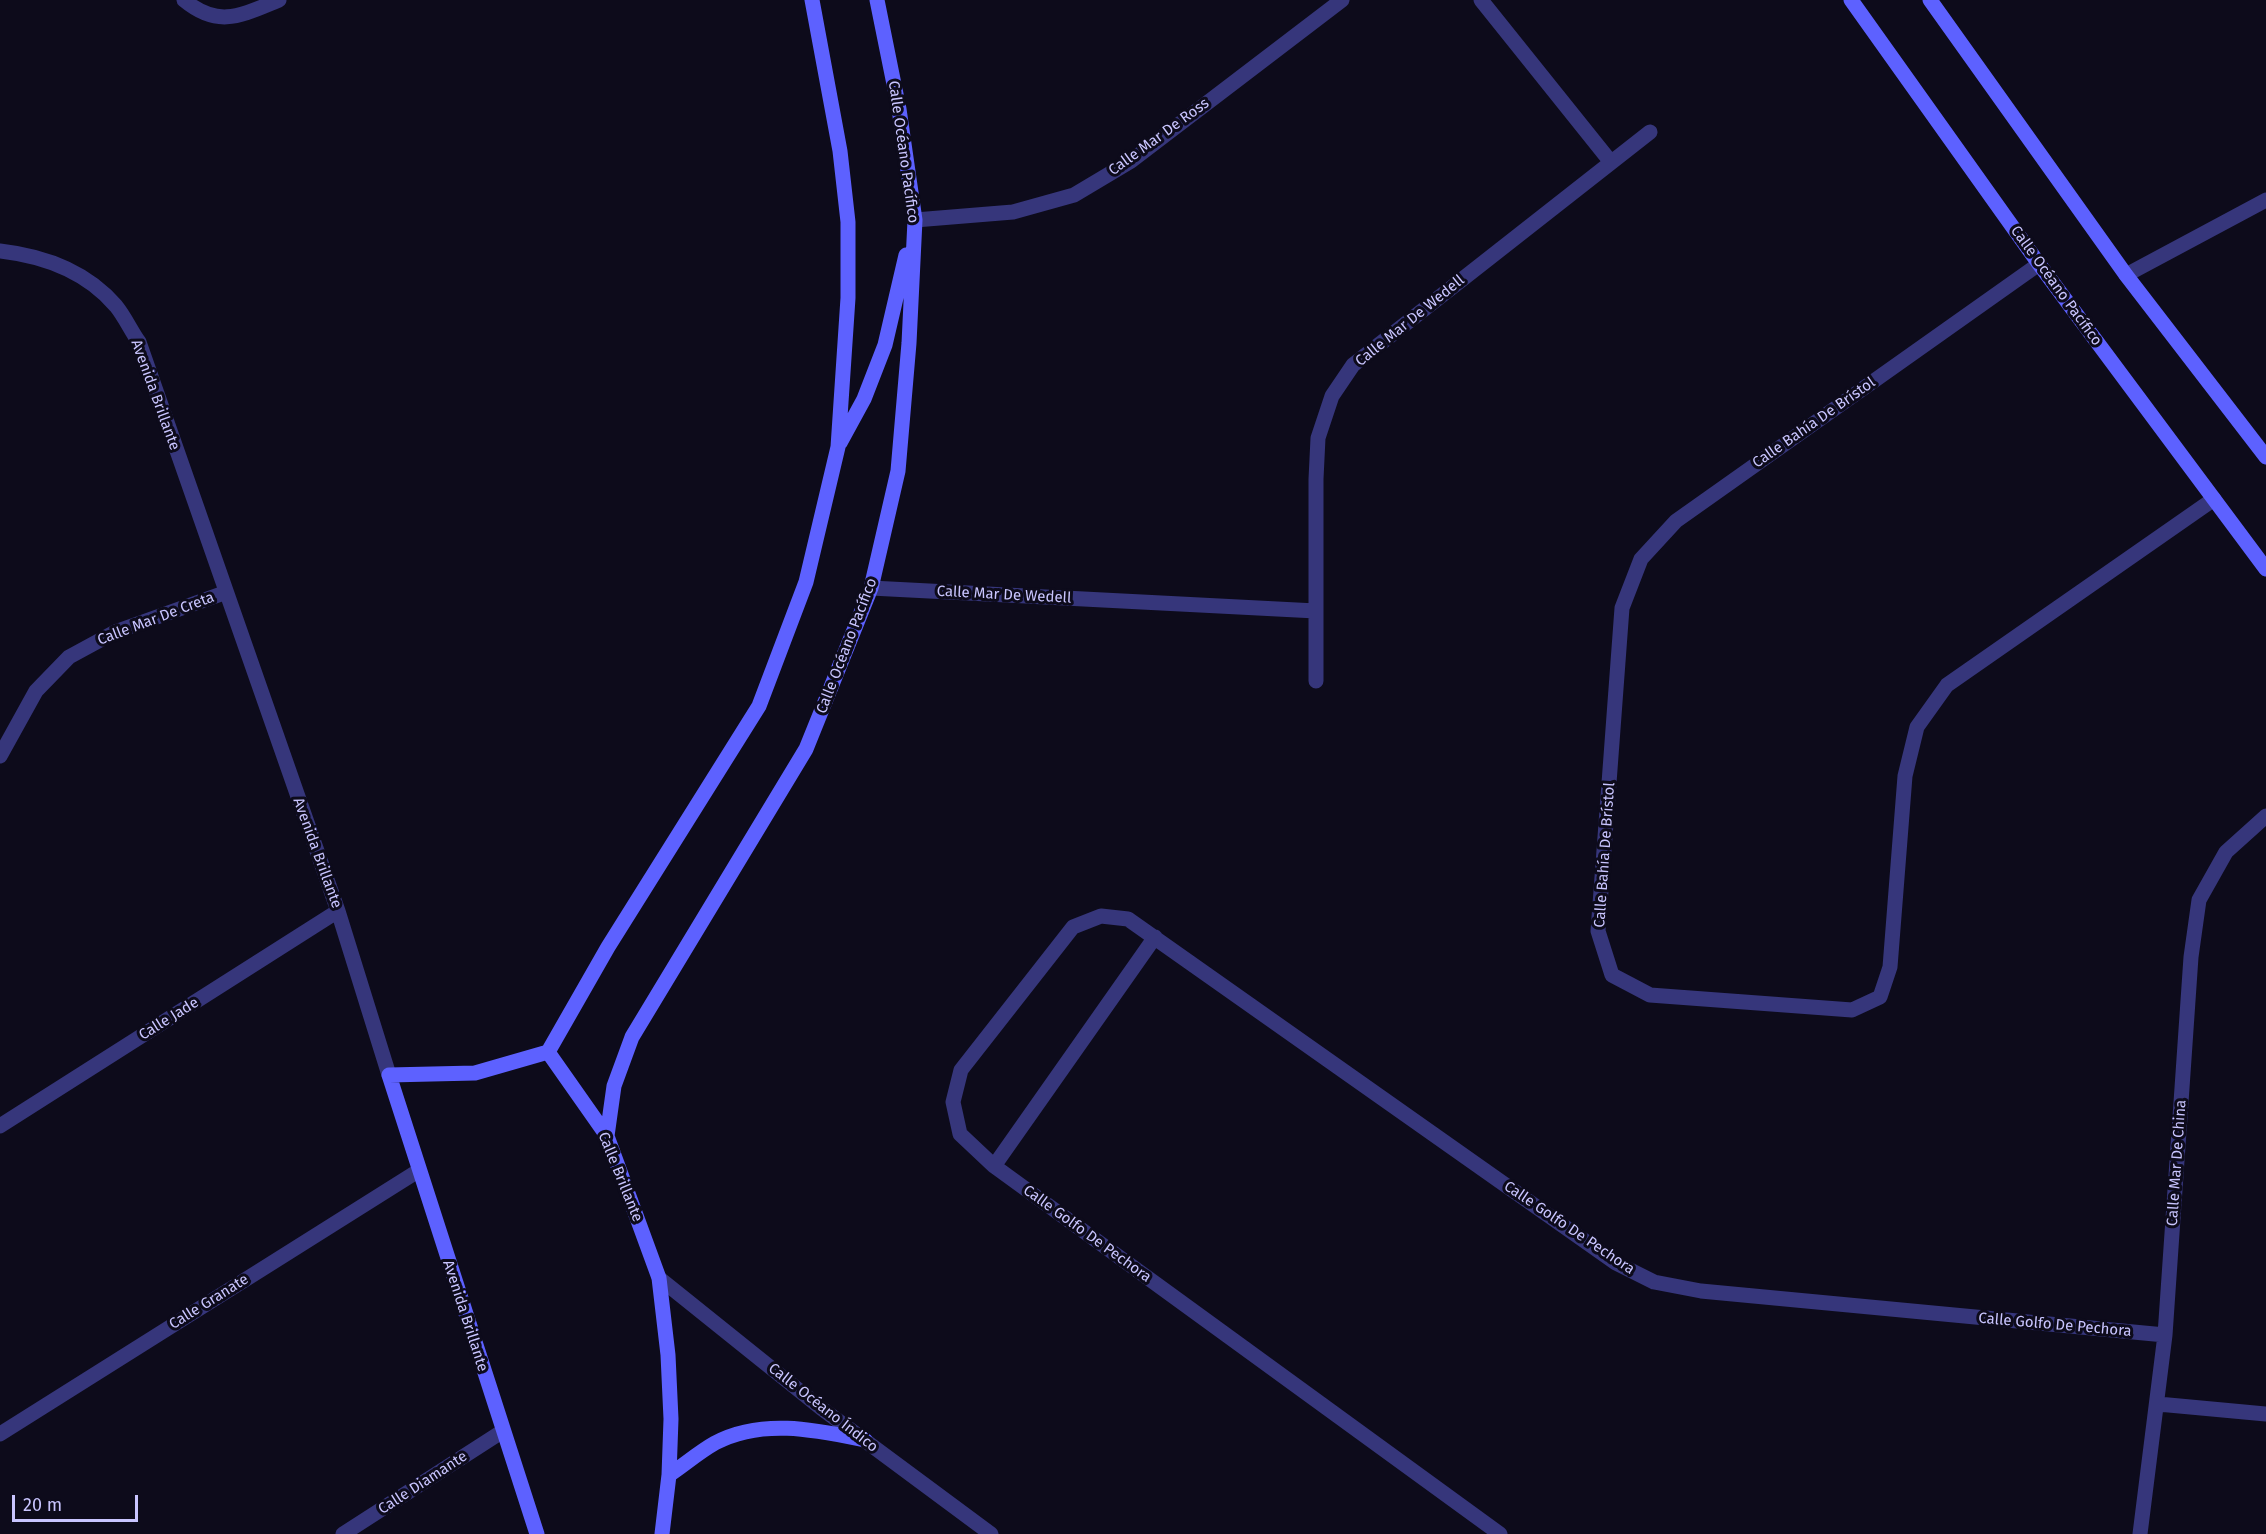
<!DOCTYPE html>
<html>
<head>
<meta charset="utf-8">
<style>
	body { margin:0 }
	#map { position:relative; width:2266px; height:1534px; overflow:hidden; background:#0d0b1b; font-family:"Fira Sans",sans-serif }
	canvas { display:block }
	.scale { position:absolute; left:12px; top:1495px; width:126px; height:27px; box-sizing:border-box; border:3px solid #c9c5ff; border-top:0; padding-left:8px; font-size:18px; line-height:21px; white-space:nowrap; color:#c9c5ff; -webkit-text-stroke:4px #0d0b1b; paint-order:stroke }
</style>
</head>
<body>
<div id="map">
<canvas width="2266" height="1534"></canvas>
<div class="scale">20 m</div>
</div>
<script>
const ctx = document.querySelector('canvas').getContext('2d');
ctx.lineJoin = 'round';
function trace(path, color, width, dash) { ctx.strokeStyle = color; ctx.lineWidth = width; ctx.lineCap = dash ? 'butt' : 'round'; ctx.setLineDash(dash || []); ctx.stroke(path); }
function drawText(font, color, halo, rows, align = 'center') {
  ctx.font = font + ' "Fira Sans",sans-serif'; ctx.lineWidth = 6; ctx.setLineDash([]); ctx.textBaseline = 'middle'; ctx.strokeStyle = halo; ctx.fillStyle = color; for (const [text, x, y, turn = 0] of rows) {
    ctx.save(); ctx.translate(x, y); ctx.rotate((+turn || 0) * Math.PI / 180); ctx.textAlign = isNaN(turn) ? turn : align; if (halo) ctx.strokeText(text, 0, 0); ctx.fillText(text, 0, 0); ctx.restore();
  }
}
const street = new Path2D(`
	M184,0C219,29 242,15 279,0
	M1481,0L1610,161
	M915,220L1013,212L1074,195L1131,161L1342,0
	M0,251C44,256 86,271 116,306C125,317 131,331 139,342L338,911L389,1075
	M2039,264L1676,521L1641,559L1622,608L1598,931L1612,975L1650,995L1852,1010L1880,997L1890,967L1905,776L1917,727L1947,685L2214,499
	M2126,275L2266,200
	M871,588L1316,611
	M1316,681V479L1318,438L1332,396L1353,365L1650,132
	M0,756L36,691L69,657L115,632L224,593
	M0,1126L338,911
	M994,1166L1155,937
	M659,1278L821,1408L991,1534
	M2158,1404L2266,1414
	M0,1434L418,1171
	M343,1534L503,1431
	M1500,1534L994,1166L960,1134L953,1102L961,1070L1073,927L1101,916L1128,919L1616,1263L1654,1282L1701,1291L2165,1335
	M2140,1534L2165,1335L2191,957L2199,900L2226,852L2266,816`);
const secondary = new Path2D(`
	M1851,0L2039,264L2266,569
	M1930,0L2126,275L2266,457
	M840,443L864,399L885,345L906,255
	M548,1052L608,947L759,706L806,582L838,447L848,298V222L840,151L812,0
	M548,1052L607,1136L659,1278L668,1355L671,1419L669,1475L662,1534
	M607,1136L614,1086L632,1037L806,749L871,588L898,471L909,343L915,220L899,109L877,0
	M669,1475C684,1465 699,1452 715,1443C762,1418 816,1430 865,1440
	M537,1534L389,1075L475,1073L548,1052`);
const streetNames = [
	["Calle Mar De Ross",1159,137,-36],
	["Calle Océano Pacífico",903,152,82],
	["Calle Océano Pacífico",2056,286,54],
	["Calle Mar De Wedell",1410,321,-39],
	["Avenida Brillante",155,395,70],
	["Calle Bahía De Brístol",1814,423,-35],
	["Calle Mar De Wedell",1004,595,3],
	["Calle Mar De Creta",156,619,-21],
	["Calle Océano Pacífico",847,646,-69],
	["Avenida Brillante",317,853,70],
	["Calle Bahía De Brístol",1605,855,-86],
	["Calle Jade",169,1019,-32],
	["Calle Mar De China",2177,1163,-86],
	["Calle Brillante",620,1177,68],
	["Calle Golfo De Pechora",1569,1228,34],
	["Calle Golfo De Pechora",1087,1234,36],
	["Calle Granate",209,1302,-32],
	["Avenida Brillante",465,1316,72],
	["Calle Golfo De Pechora",2055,1325,5],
	["Calle Océano Índico",823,1408,38],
	["Calle Diamante",423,1483,-33]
];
trace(street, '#36367b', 15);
trace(secondary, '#5d61ff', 15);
drawText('15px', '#c9c5ff', '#0d0b1b', streetNames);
</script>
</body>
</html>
